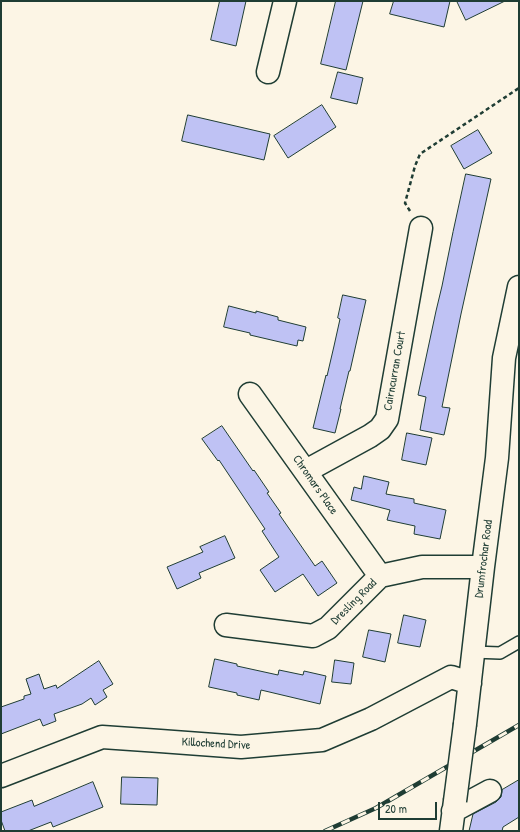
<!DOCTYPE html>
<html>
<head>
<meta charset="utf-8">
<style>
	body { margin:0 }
	#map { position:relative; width:520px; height:832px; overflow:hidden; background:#fcf5e5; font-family:"Patrick Hand",sans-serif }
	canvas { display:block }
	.frame { position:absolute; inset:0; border:2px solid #1f3d34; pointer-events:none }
	.scale { position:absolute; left:378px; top:802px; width:59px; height:18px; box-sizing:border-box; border:2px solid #1f3d34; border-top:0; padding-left:5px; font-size:12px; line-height:14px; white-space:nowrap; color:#1f3d34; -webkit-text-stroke:3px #fcf5e5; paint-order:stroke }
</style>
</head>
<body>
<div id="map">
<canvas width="520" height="832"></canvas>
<div class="frame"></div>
<div class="scale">20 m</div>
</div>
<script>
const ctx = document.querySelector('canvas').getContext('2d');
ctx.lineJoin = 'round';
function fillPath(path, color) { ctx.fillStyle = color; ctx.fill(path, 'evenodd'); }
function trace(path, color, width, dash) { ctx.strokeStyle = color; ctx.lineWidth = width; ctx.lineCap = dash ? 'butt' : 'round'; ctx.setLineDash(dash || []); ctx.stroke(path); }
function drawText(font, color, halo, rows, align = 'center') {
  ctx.font = font + ' "Patrick Hand",sans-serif'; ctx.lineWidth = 3.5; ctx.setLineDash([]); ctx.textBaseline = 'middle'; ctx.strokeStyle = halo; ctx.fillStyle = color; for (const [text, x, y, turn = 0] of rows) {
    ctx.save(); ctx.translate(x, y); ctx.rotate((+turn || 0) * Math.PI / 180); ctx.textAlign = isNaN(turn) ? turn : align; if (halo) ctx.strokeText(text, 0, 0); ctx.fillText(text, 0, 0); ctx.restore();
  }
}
const building = new Path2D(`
	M220,1H246L236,46L211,40Z
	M336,1H363L346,70L321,64Z
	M394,1H450L444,27L390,14Z
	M457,1H505L466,20Z
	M338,72L363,78L357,104L331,98Z
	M322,105L336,127L288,158L274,136Z
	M188,115L270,134L264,160L182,141Z
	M478,130L492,153L464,169L451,146Z
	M466,174L491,179L461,314L442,407L450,408L444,435L420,430L426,397L418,395L436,311L442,286L453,232Z
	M343,295L366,300L350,371H349L340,409H341L335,433L313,428L326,375L327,376L334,346L340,319L338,318Z
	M229,306L256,313V311L278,317V320L306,327L303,341L298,340L297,346L250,335V333L224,327Z
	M222,426L253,471L254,470L269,492L267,493L281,513L279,514L315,566L322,561L337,583L318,596L303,574L275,592L260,570L279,557L262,531L265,529L219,460L218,461L202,439Z
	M407,433L432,438L426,465L402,460Z
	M364,476L389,482L386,494L414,499V503L446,510L440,539L414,534L415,526L387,520L390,510L351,500L354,487L361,489Z
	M225,536L235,558L199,573L201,578L177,589L167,567L203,552L200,547Z
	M404,615L426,620L420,647L398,643Z
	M369,630L391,634L385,662L363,657Z
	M215,659L237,664V666L278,675L279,670L303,675L304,671L326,676L320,704L261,690L259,700L237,695V693L209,687Z
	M335,660L354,663L351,684L332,682Z
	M99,661L113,684L103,690L107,697L95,705L91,698L82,704L54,714L56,721L43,726L40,719L1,734V707L24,699V696L31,694L26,679L39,674L44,689L56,685L57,688Z
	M122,777L158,778L157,805L121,804Z
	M519,780V817L503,827L502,831H469L473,814L496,802L501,797L502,790Z
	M93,782L103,807L53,827L51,822L28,831H5L1,820V812L32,800L34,806Z`);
const path = new Path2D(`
	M410,211L405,203L415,166L420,154L519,88`);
const lane = new Path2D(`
	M473,652L500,653L519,642`);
const street = new Path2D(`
	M268,72L285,1
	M250,394L380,576
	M306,471L370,436L380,429L387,419L421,228
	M226,625L313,636L328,628L380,576L422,567H483
	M465,724L483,567L497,458L504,358L519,287
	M1,776L102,737L160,741L241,747L322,740L371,719L451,677L470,683
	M453,811L490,791
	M451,831L455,801`);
const rail = new Path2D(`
	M325,831L376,808L519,725`);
const streetBridge = new Path2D(`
	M455,801L465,724`);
const streetNames = [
	["Cairncurran Court",395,371,-80],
	["Chromars Place",315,485,55],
	["Drumfrochar Road",484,559,-83],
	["Dresling Road",354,602,-45],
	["Killochend Drive",216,744,3]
];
fillPath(building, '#bfc2f4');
trace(building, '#1f3d34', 1);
trace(lane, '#1f3d34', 14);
trace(street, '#1f3d34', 25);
trace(path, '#1f3d34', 2.5, [4, 3]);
trace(lane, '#fcf5e5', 11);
trace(street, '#fcf5e5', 22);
trace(rail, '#1f3d34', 4.5);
trace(rail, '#fcf5e5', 3, [9]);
trace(streetBridge, '#1f3d34', 25, []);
trace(streetBridge, '#fcf5e5', 22);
drawText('12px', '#1f3d34', '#fcf5e5', streetNames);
</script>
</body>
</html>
